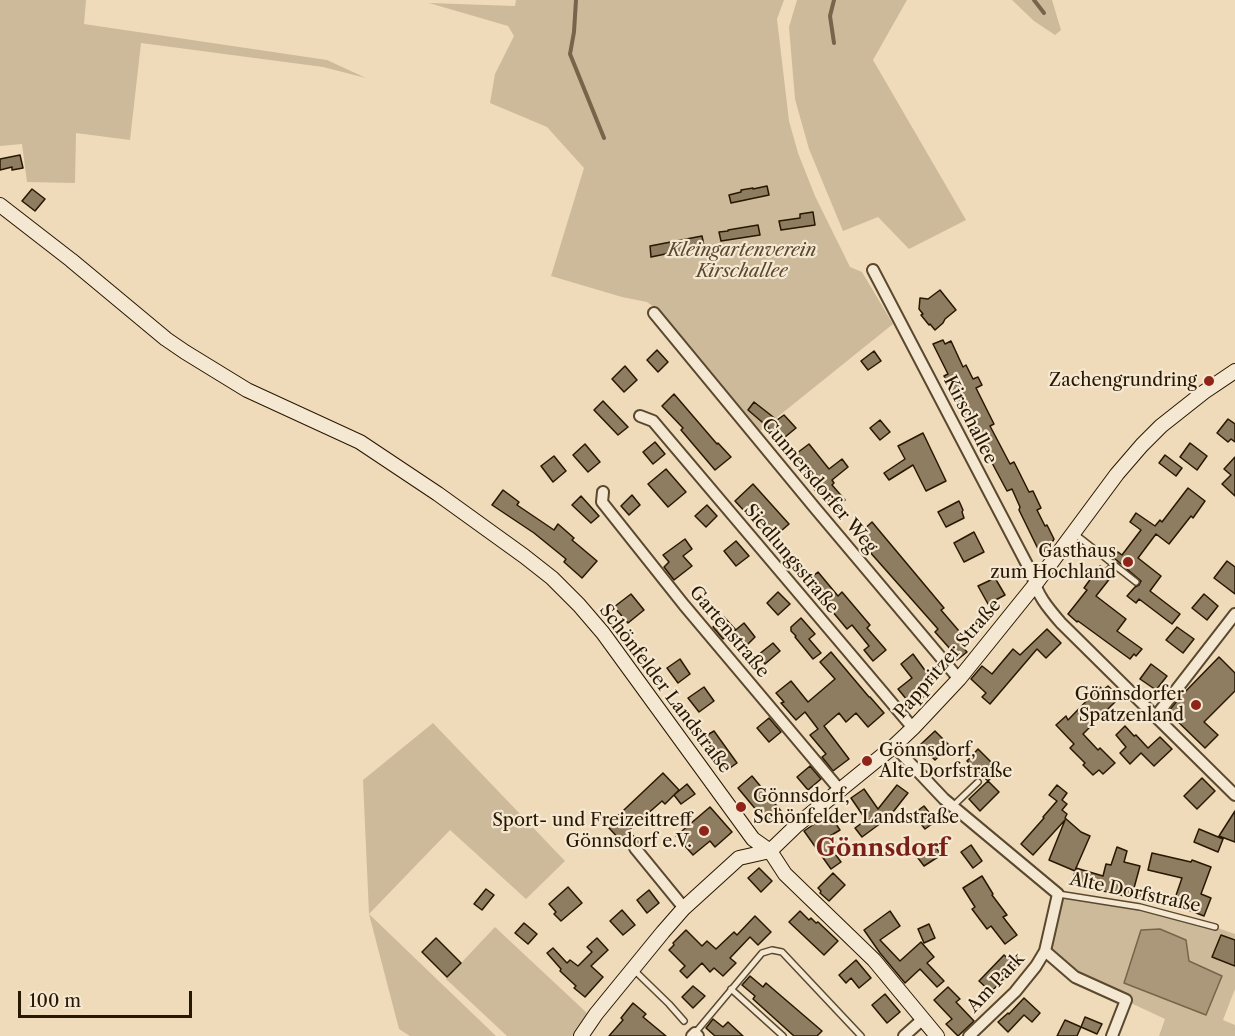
<!DOCTYPE html>
<html>
<head>
<meta charset="utf-8">
<style>
	body { margin:0 }
	#map { position:relative; width:1235px; height:1036px; overflow:hidden; background:#efdbb9; font-family:"Libre Caslon Text",serif }
	canvas { display:block }
	.scale { position:absolute; left:18px; top:991px; width:174px; height:27px; box-sizing:border-box; border:3px solid #281701; border-top:0; padding-left:8px; font-size:18px; line-height:21px; white-space:nowrap; color:#281701; -webkit-text-stroke:4px #f5e8d2; paint-order:stroke }
</style>
</head>
<body>
<div id="map">
<canvas width="1235" height="1036"></canvas>
<div class="scale">100 m</div>
</div>
<script>
const ctx = document.querySelector('canvas').getContext('2d');
ctx.lineJoin = 'round';
function fillPath(path, color) { ctx.fillStyle = color; ctx.fill(path, 'evenodd'); }
function trace(path, color, width, dash) { ctx.strokeStyle = color; ctx.lineWidth = width; ctx.lineCap = dash ? 'butt' : 'round'; ctx.setLineDash(dash || []); ctx.stroke(path); }
function drawText(font, color, halo, rows, align = 'center') {
  ctx.font = font + ' "Libre Caslon Text",serif'; ctx.lineWidth = 4.5; ctx.setLineDash([]); ctx.textBaseline = 'middle'; ctx.strokeStyle = halo; ctx.fillStyle = color; for (const [text, x, y, turn = 0] of rows) {
    ctx.save(); ctx.translate(x, y); ctx.rotate((+turn || 0) * Math.PI / 180); ctx.textAlign = isNaN(turn) ? turn : align; if (halo) ctx.strokeText(text, 0, 0); ctx.fillText(text, 0, 0); ctx.restore();
  }
}
const green = new Path2D(`
	M0,0H86L84,24L327,60L366,78L323,67L141,43L130,140L76,133L75,183L27,182L22,144L0,146Z
	M516,0H784L777,19L789,121L798,153L815,196L850,267L862,272L893,324L760,431L662,313L647,302L622,297L551,276L584,168L547,127L490,103L495,74L514,36L508,26L429,3L515,6Z
	M797,0H907L873,60L966,220L909,249L878,217L843,231L809,149L795,99L789,27Z
	M1012,0H1052L1061,30L1055,35L1034,21Z
	M433,723L565,861L526,899L450,830L369,914L496,1036H410L399,1029L369,914L363,780Z
	M1058,894L1140,907L1209,925L1235,934V989L1223,1020L1235,1025V1036H1159L1165,1019L1075,977L1045,951Z
	M495,927L588,1014L572,1036H507L446,979Z`);
const water = new Path2D(`
	M1160,929L1186,940L1189,961L1222,976L1206,1015L1124,983L1141,930Z`);
const stream = new Path2D(`
	M576,0L574,32L570,54L604,138
	M834,0L830,16L834,43
	M1034,0L1044,13`);
const building = new Path2D(`
	M20,155L23,168L12,170V167L0,170V159Z
	M767,186L769,195L731,203L729,195L741,192V190L753,188V189Z
	M32,189L45,199L35,211L22,201Z
	M813,212L815,225L781,230L779,221L800,218V214Z
	M758,225L760,235L721,241L719,232L728,231V230Z
	M702,236L704,246L651,257L650,246Z
	M940,290L956,310L945,319L943,323L935,330L930,324L929,325L921,315L923,314L919,309L920,298L928,299Z
	M943,340L945,344L951,341L963,367L966,365L973,379L978,377L982,385L976,388L994,424L990,426L1010,464L1014,462L1029,492L1033,491L1041,508L1037,510L1045,526L1047,525L1054,539L1048,549L1040,553L1019,510L1020,507L1012,489L1007,491L976,433L974,434L949,386L944,376L948,374L933,344Z
	M657,350L668,362L658,372L647,360Z
	M874,351L881,361L868,370L861,361Z
	M625,366L637,380L624,392L612,379Z
	M674,394L717,444L718,443L731,457L715,470L681,430L683,428L662,406Z
	M603,401L628,427L618,435L594,410Z
	M754,402L777,420L784,415L796,428L779,442L768,429L769,428L748,410Z
	M1228,419L1235,424V442L1231,439L1228,442L1217,433Z
	M880,420L890,432L880,440L870,428Z
	M923,433L946,481L926,491L913,465L889,480L884,473L905,459L898,446Z
	M655,442L665,454L653,464L643,452Z
	M1190,443L1207,456L1197,470L1180,457Z
	M585,444L600,462L588,472L573,455Z
	M809,444L829,469L842,459L848,467L832,480L834,483L832,485L845,500L833,510L821,494L819,495L809,483L813,480L793,456Z
	M1165,455L1182,468L1176,476L1159,463Z
	M554,456L566,471L553,482L541,466Z
	M1235,457V496L1222,484L1231,475L1224,469Z
	M666,469L686,492L668,507L648,484Z
	M753,484L789,524L772,539L750,513L748,515L735,501Z
	M1188,488L1205,501L1193,518L1191,516L1169,544L1156,534L1138,558L1161,576L1150,591L1180,614L1172,624L1139,599L1136,603L1127,596L1135,587L1139,585L1141,581L1114,558L1118,552L1122,555L1141,530L1130,522L1136,513L1155,526L1160,520L1162,522Z
	M503,490L519,502L517,505L554,530L558,524L574,538L572,540L597,561L582,578L564,562L566,559L534,533L492,505Z
	M632,495L640,505L629,515L621,506Z
	M581,496L599,516L591,523L572,505Z
	M959,501L963,510L962,512L964,518L946,527L938,512Z
	M707,505L717,516L706,527L695,516Z
	M872,522L944,608L941,610L965,638L959,643L967,652L957,660L950,653L952,651L935,632L938,629L861,542L865,538L860,533Z
	M974,532L984,552L964,562L954,543Z
	M685,539L692,549L683,556L692,566L674,580L664,567L669,562L663,555Z
	M736,541L749,556L736,566L724,551Z
	M1227,561L1235,567V594L1214,578Z
	M1100,566L1105,569L1108,566L1115,572L1096,596L1126,619L1117,631L1142,649L1136,656L1134,654L1130,659L1078,621L1077,622L1068,614L1087,590L1084,588Z
	M818,572L838,596L842,592L870,625L867,628L886,650L873,661L864,650L869,646L852,625L847,629L807,581Z
	M995,578L1005,595L988,604L978,586Z
	M778,592L790,604L778,615L767,603Z
	M631,594L644,610L628,623L614,607Z
	M1204,594L1218,606L1207,620L1192,608Z
	M724,617L735,629L723,639L713,627Z
	M801,618L815,634L809,639L821,653L813,659L795,637L796,636L791,631V627Z
	M744,623L755,637L744,648L732,633Z
	M1177,627L1194,639L1183,653L1166,640Z
	M1047,629L1061,643L1046,658L1037,649L990,704L982,697L986,693L971,679L982,666L992,674L1013,649L1020,655Z
	M773,643L780,651L765,664L758,655Z
	M831,652L869,697H870L884,713L868,727L856,713L846,722L839,713L824,726L849,759L833,771L822,757L826,754L810,735L818,729L805,712L796,720L781,703L784,702L776,693L791,681L808,702L835,679L820,662Z
	M913,654L932,680L922,688L927,694L912,706L898,689L912,678L901,664Z
	M1219,657L1235,673V691L1204,722L1218,735L1205,748L1168,712L1181,696Z
	M680,659L690,674L678,683L667,668Z
	M1151,664L1167,676L1156,690L1140,679Z
	M1108,686L1120,697L1083,734L1098,750L1100,748L1115,763L1103,774L1099,770L1093,775L1083,765L1085,763L1070,748L1074,744L1056,725L1066,716L1068,720L1100,687L1103,690Z
	M704,687L714,701L699,712L688,698Z
	M769,718L781,732L769,742L757,728Z
	M1125,726L1134,736L1136,735L1148,748L1160,737L1172,749L1154,766L1141,753L1130,764L1120,753L1126,747L1116,735Z
	M714,731L737,763L727,770L704,737Z
	M935,731L950,746L935,760L920,745Z
	M978,749L999,770L988,781L967,761Z
	M810,766L821,779L808,790L797,777Z
	M663,773L679,790L665,804L662,801L628,831L640,842L634,841L631,842L628,848L607,826Z
	M752,776L781,811L767,823L738,788Z
	M1202,778L1215,791L1197,809L1184,796Z
	M988,781L999,792L980,811L969,799Z
	M687,784L695,794L681,804L674,795Z
	M897,785L908,793L889,817L862,837L855,828L866,820L851,798L864,789L878,809Z
	M1057,785L1067,793L1062,800L1067,804L1062,810L1067,814L1065,818L1081,832L1090,836L1076,868L1103,876L1106,864L1111,865L1117,847L1127,851L1124,862L1140,866L1134,888L1145,890L1142,900L1099,890L1100,886L1083,881L1081,885L1072,883L1076,868L1075,871L1049,860L1065,820L1033,855L1021,844L1044,818L1043,817L1057,801L1049,795Z
	M924,806L936,821L925,829L913,814Z
	M710,807L732,832L715,847L710,841L693,855L676,836Z
	M1235,811V842L1219,836Z
	M829,814L840,830L830,836L835,843L830,847L841,862L831,869L804,831Z
	M1199,829L1223,839L1218,852L1194,842Z
	M971,845L982,861L973,868L961,852Z
	M935,846L941,855L924,866L918,858Z
	M1152,853L1191,862L1192,860L1211,867L1201,894L1211,898L1204,916L1173,904L1182,878L1148,870Z
	M759,868L772,881L761,892L748,878Z
	M833,873L845,885L829,901L820,893L821,891L818,888Z
	M982,876L993,894L992,895L1007,915L1003,917L1017,935L1005,944L991,926L987,929L972,909L975,907L963,888Z
	M568,887L582,903L561,921L554,914L556,912L549,904Z
	M486,889L494,895L482,910L474,904Z
	M649,890L659,903L647,913L637,900Z
	M622,910L635,925L623,935L610,921Z
	M800,911L809,920L811,918L816,923L818,922L838,941L824,955L789,922Z
	M890,911L900,926L880,940L900,961L921,942L934,957L927,963L944,981L937,987L920,969L905,983L880,953L864,930Z
	M755,916L771,932L758,945L750,937L730,958L736,963L723,976L714,968L710,972L702,963L687,978L680,971L685,966L669,950L674,945L673,943L686,930L702,946L707,941L716,949L734,932L737,935Z
	M524,923L537,934L528,944L515,933Z
	M929,924L935,938L924,943L918,929Z
	M1221,935L1235,940V966L1212,957Z
	M436,938L461,963L447,977L422,952Z
	M597,938L608,950L591,966L603,977L585,997L574,988L576,986L560,971L561,969L547,953L553,948L567,963L570,960L578,966L592,952L587,947Z
	M1004,955L1016,966L991,992L979,981Z
	M856,960L871,978L859,988L851,978L846,983L839,975Z
	M750,976L763,987L766,983L822,1031L817,1036H794L753,999L755,996L742,985Z
	M693,986L705,996L693,1008L682,997Z
	M948,987L960,999L956,1002L974,1021L958,1036L946,1024L952,1019L934,1000Z
	M885,994L900,1012L887,1023L872,1005Z
	M1024,998L1040,1013L1032,1022L1024,1015L1008,1032L998,1022L1008,1013L1009,1014Z
	M633,1003L646,1014L643,1017L666,1036H609L623,1020L621,1018Z
	M1085,1017L1102,1024L1097,1034L1081,1027Z
	M713,1019L723,1027L728,1022L743,1036H715L706,1028Z
	M1065,1020L1081,1027L1077,1036H1057Z`);
const lane = new Path2D(`
	M1075,534L1136,582
	M953,806L978,782
	M1058,894L1140,907L1215,927
	M634,970L669,1004L684,1021
	M731,989L783,1036
	M695,1033L762,953L772,950L782,952L861,1036`);
const street = new Path2D(`
	M873,270L1032,574C1036,594 1048,608 1061,623L1235,795
	M654,313L815,508L959,679
	M640,416L653,421L913,728
	M603,492L602,502L684,605L839,789
	M1156,716L1235,614
	M894,746L944,799L1058,894L1045,951L1075,977L1126,1000L1112,1036
	M635,848L684,908
	M692,1036L695,1033L698,1036
	M904,1036L923,1019
	M969,1036L1015,992L1036,966L1045,951`);
const secondary = new Path2D(`
	M0,205L71,260L166,339L185,352L247,390L360,442L438,494L524,556L552,578L579,605L603,633L753,839L770,851L785,874L874,960L937,1036
	M770,851L797,825L894,746L913,728L959,679L1034,586L1117,474L1142,445L1161,426L1204,392L1235,371
	M581,1036L596,1014L663,932L684,908L739,858L770,851`);
const markers = [
	[1209,381,6,"#8f2418"],
	[1128,562,6,"#8f2418"],
	[1196,705,6,"#8f2418"],
	[867,761,6,"#8f2418"],
	[741,807,6,"#8f2418"],
	[704,831,6,"#8f2418"]
];
const parkNames = [
	["Kleingartenverein",742,251],
	["Kirschallee",742,272]
];
const poiNames = [
	["Zachengrundring",1197,381],
	["Gasthaus",1116,552],
	["zum Hochland",1116,573],
	["Gönnsdorfer",1184,695],
	["Spatzenland",1184,716],
	["Gönnsdorf,",879,751,"left"],
	["Alte Dorfstraße",879,772,"left"],
	["Gönnsdorf,",753,797,"left"],
	["Schönfelder Landstraße",753,818,"left"],
	["Sport- und Freizeittreff",692,821],
	["Gönnsdorf e.V.",692,842]
];
const streetNames = [
	["Kirschallee",970,420,63],
	["Cunnersdorfer Weg",819,486,50],
	["Siedlungsstraße",791,559,50],
	["Gartenstraße",729,632,50],
	["Pappritzer Straße",948,659,-49],
	["Schönfelder Landstraße",665,689,53],
	["Alte Dorfstraße",1135,893,12],
	["Am Park",996,983,-47]
];
const districtNames = [
	["Gönnsdorf",882,849]
];
fillPath(green, '#cdba9a');
fillPath(water, '#ab987a');
trace(water, '#77644a', 1.5);
trace(stream, '#77644a', 4);
fillPath(building, '#8f7d61');
trace(building, '#281701', 1.5);
trace(lane, '#5a482f', 8);
trace(street, '#5a482f', 14);
trace(secondary, '#281701', 16);
trace(lane, '#f5e8d2', 5);
trace(street, '#f5e8d2', 10);
trace(secondary, '#f5e8d2', 14);
for (const [x, y, r, color] of markers) { const dot = new Path2D(); dot.arc(x, y, r, 0, 2 * Math.PI); ctx.fillStyle = color; ctx.fill(dot); trace(dot, '#f5e8d2', 2); }
drawText('italic 18px', '#5a482f', '#f5e8d2', parkNames);
drawText('18px', '#281701', '#f5e8d2', poiNames, 'right');
drawText('18px', '#281701', '#f5e8d2', streetNames);
drawText('bold 24px', '#7a1f14', '#f5e8d2', districtNames);
</script>
</body>
</html>
